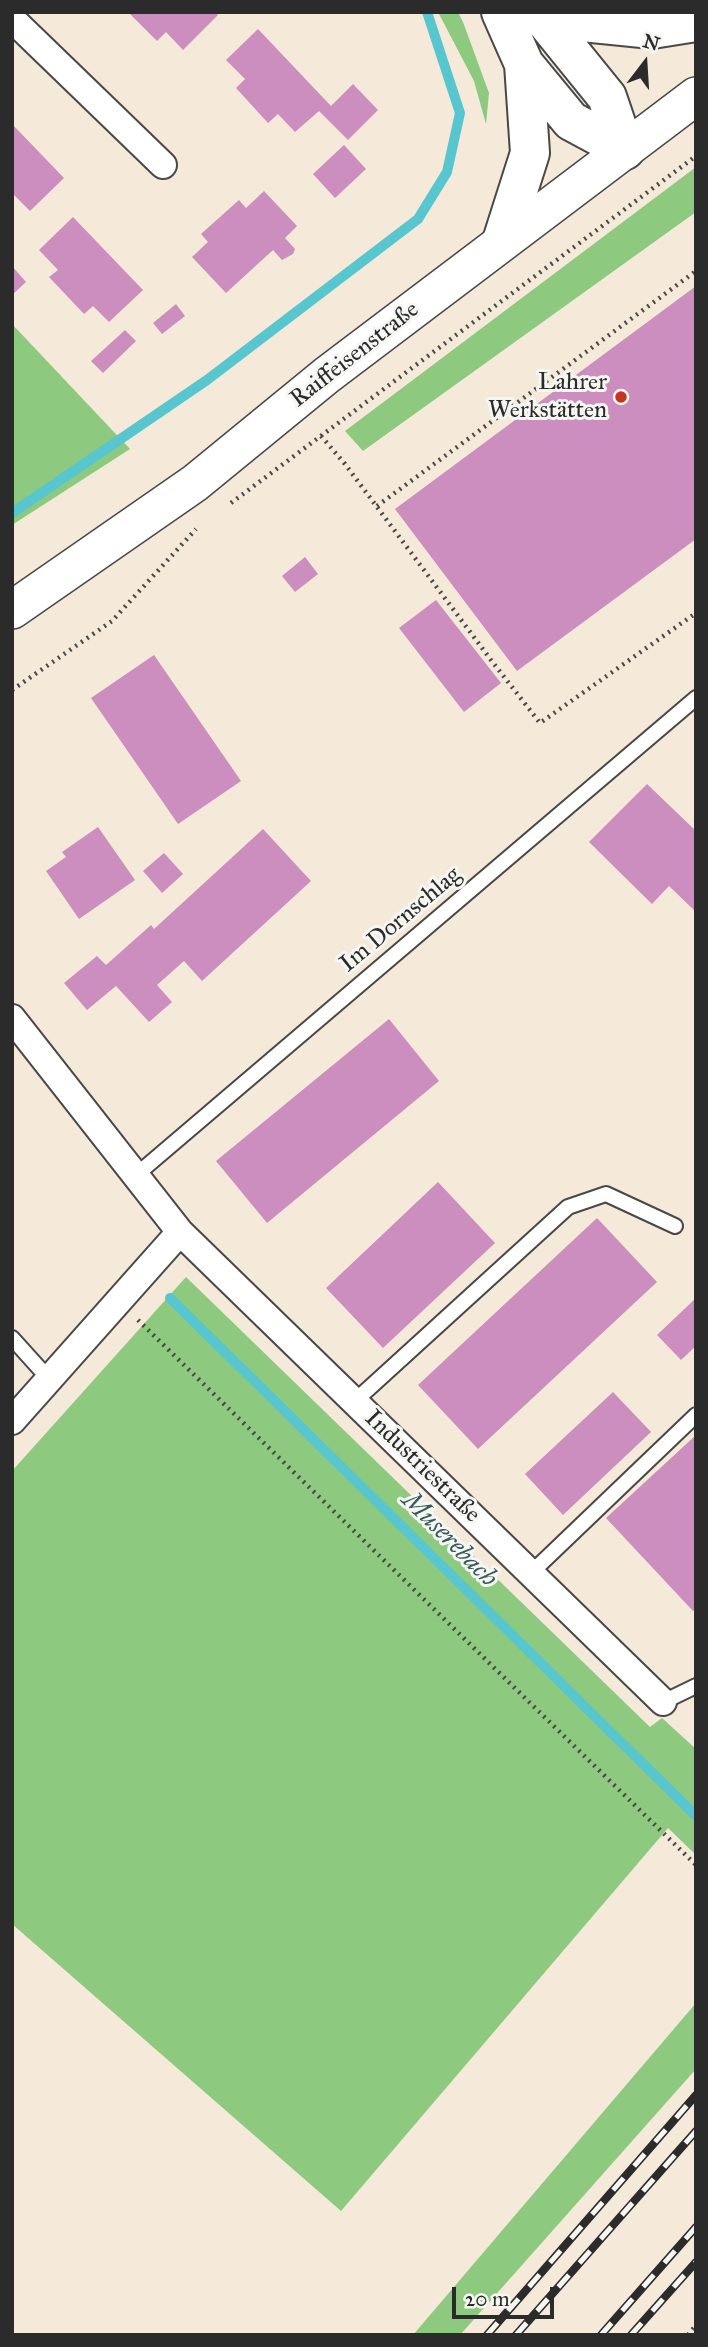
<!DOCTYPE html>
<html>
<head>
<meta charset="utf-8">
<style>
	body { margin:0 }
	#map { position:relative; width:708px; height:2347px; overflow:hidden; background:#f5e9d9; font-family:"IM FELL Great Primer",serif }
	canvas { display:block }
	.frame { position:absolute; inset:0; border:14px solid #2b2b2b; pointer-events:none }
	.north { position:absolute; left:610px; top:28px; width:70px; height:70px; -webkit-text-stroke:5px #f6f6f2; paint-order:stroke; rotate:17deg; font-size:19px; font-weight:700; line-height:28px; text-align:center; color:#2b2b2b }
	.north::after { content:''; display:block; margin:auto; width:24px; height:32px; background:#2b2b2b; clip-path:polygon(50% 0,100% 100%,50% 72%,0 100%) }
	.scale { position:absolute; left:452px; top:2287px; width:102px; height:32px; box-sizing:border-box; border:4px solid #2b2b2b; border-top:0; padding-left:9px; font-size:21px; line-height:24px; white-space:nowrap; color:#2b2b2b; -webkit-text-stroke:5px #f6f6f2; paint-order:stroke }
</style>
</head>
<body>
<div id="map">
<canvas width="708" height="2347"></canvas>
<div class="frame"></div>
<div class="north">N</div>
<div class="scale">20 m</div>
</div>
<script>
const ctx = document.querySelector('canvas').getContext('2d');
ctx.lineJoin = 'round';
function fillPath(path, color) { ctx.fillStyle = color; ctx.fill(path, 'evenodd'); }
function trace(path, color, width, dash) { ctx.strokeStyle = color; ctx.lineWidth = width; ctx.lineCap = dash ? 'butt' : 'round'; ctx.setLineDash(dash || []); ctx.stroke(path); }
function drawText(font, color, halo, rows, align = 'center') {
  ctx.font = font + ' "IM FELL Great Primer",serif'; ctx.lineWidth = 6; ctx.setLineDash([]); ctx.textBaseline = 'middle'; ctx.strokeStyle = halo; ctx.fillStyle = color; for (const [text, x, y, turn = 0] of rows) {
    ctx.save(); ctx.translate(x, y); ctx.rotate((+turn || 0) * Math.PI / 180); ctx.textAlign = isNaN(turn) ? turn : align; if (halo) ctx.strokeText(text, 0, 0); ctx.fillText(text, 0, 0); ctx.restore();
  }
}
const green = new Path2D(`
	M438,12H458L463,22L489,93L486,124L474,81Z
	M696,167V212L363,451L345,431Z
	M12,324L130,449L12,525Z
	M186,1277L650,1727L662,1718L696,1749V1855L668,1828L341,2211L12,1924V1471Z
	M696,2003V2069L460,2335H413Z`);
const stream = new Path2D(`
	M12,513L207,380L418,219L447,172L460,113L427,12
	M170,1298L696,1816`);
const building = new Path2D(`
	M128,12H216L218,15L183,50L166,32L157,41Z
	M258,29L331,106L353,84L378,110L348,140L319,111L295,132L278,114L268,123L236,88L245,79L226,60Z
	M12,124L64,178L30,211L12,193Z
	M344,145L366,169L335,198L313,174Z
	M264,191L297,226L285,238L295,249L293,254L282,260L273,250L226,293L192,257L208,242L201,234L239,200L246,208Z
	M73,217L143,290L109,322L93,306L84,314L49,277L58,270L39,250Z
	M12,266L26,282L12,295Z
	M696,286V539L517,671L395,509Z
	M176,304L185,316L162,334L153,323Z
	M125,330L136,341L103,373L91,361Z
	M305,557L318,574L295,592L282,576Z
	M436,600L501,683L464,712L399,628Z
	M154,655L241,781L178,824L91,698Z
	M647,784L696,831V912L669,886L652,904L589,842Z
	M98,827L135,880L79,919L46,871L66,857L62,852Z
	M263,829L311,881L202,981L184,961L157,985L172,1002L149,1022L116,986L87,1010L64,983L97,956L106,965L151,925L154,929Z
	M164,853L183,874L162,893L143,871Z
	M389,1019L439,1081L267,1223L216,1161Z
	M438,1182L495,1243L383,1348L326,1288Z
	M597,1218L657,1282L478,1449L418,1385Z
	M696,1298V1346L681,1360L657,1335Z
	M613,1392L651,1432L563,1515L525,1474Z
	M696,1435V1608L693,1611L606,1518Z`);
const path = new Path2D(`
	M321,436L345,464L491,660L540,723L696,613
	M231,503L696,156
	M377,506L696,271
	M12,690L112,621L196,529
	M138,1320L696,1865
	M688,2335L696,2325`);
const lane = new Path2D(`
	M135,1176L696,698
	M12,1338L49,1379
	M355,1401L568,1207L606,1194L675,1226
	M531,1573L696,1415
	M663,1702L696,1686`);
const street = new Path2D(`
	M12,19L163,165
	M12,1018L180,1232L663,1702
	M12,1421L180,1232`);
const secondary = new Path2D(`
	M12,610L195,483L327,375L696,96`);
const primary = new Path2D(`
	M501,12L524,64L530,153L502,241
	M533,12L543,18L652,29L696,22
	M543,18L607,97L625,150
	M524,64L571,121L625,150`);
const rail = new Path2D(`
	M487,2335L696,2095
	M516,2335L696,2131
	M601,2335L696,2227
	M631,2335L696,2262`);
const markers = [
	[621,397,7,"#c8321e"]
];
const streetNames = [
	["Raiffeisenstraße",355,355,-38],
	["Im Dornschlag",401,920,-40],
	["Industriestraße",422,1467,44]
];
const poiNames = [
	["Lahrer",607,383],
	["Werkstätten",607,411]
];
const waterNames = [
	["Muserebach",449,1540,45]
];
fillPath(green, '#8dc97f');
trace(stream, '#58c6ce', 10);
fillPath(building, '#cb8ebe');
trace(lane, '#494845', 18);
trace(street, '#494845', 30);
trace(secondary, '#494845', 40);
trace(primary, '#494845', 42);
trace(path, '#494845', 4.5, [2, 5]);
trace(lane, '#fff', 14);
trace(street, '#fff', 26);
trace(secondary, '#fff', 37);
trace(primary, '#fff', 38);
trace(rail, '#2b2b2b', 8);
trace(rail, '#f6f6f2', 5, [16]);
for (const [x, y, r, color] of markers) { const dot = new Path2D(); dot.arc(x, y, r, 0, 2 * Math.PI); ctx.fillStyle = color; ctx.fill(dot); trace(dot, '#f6f6f2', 2.5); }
drawText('24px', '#2b2b2b', '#f6f6f2', streetNames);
drawText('24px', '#2b2b2b', '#f6f6f2', poiNames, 'right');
drawText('italic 26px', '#385a5c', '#f6f6f2', waterNames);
</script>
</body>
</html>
